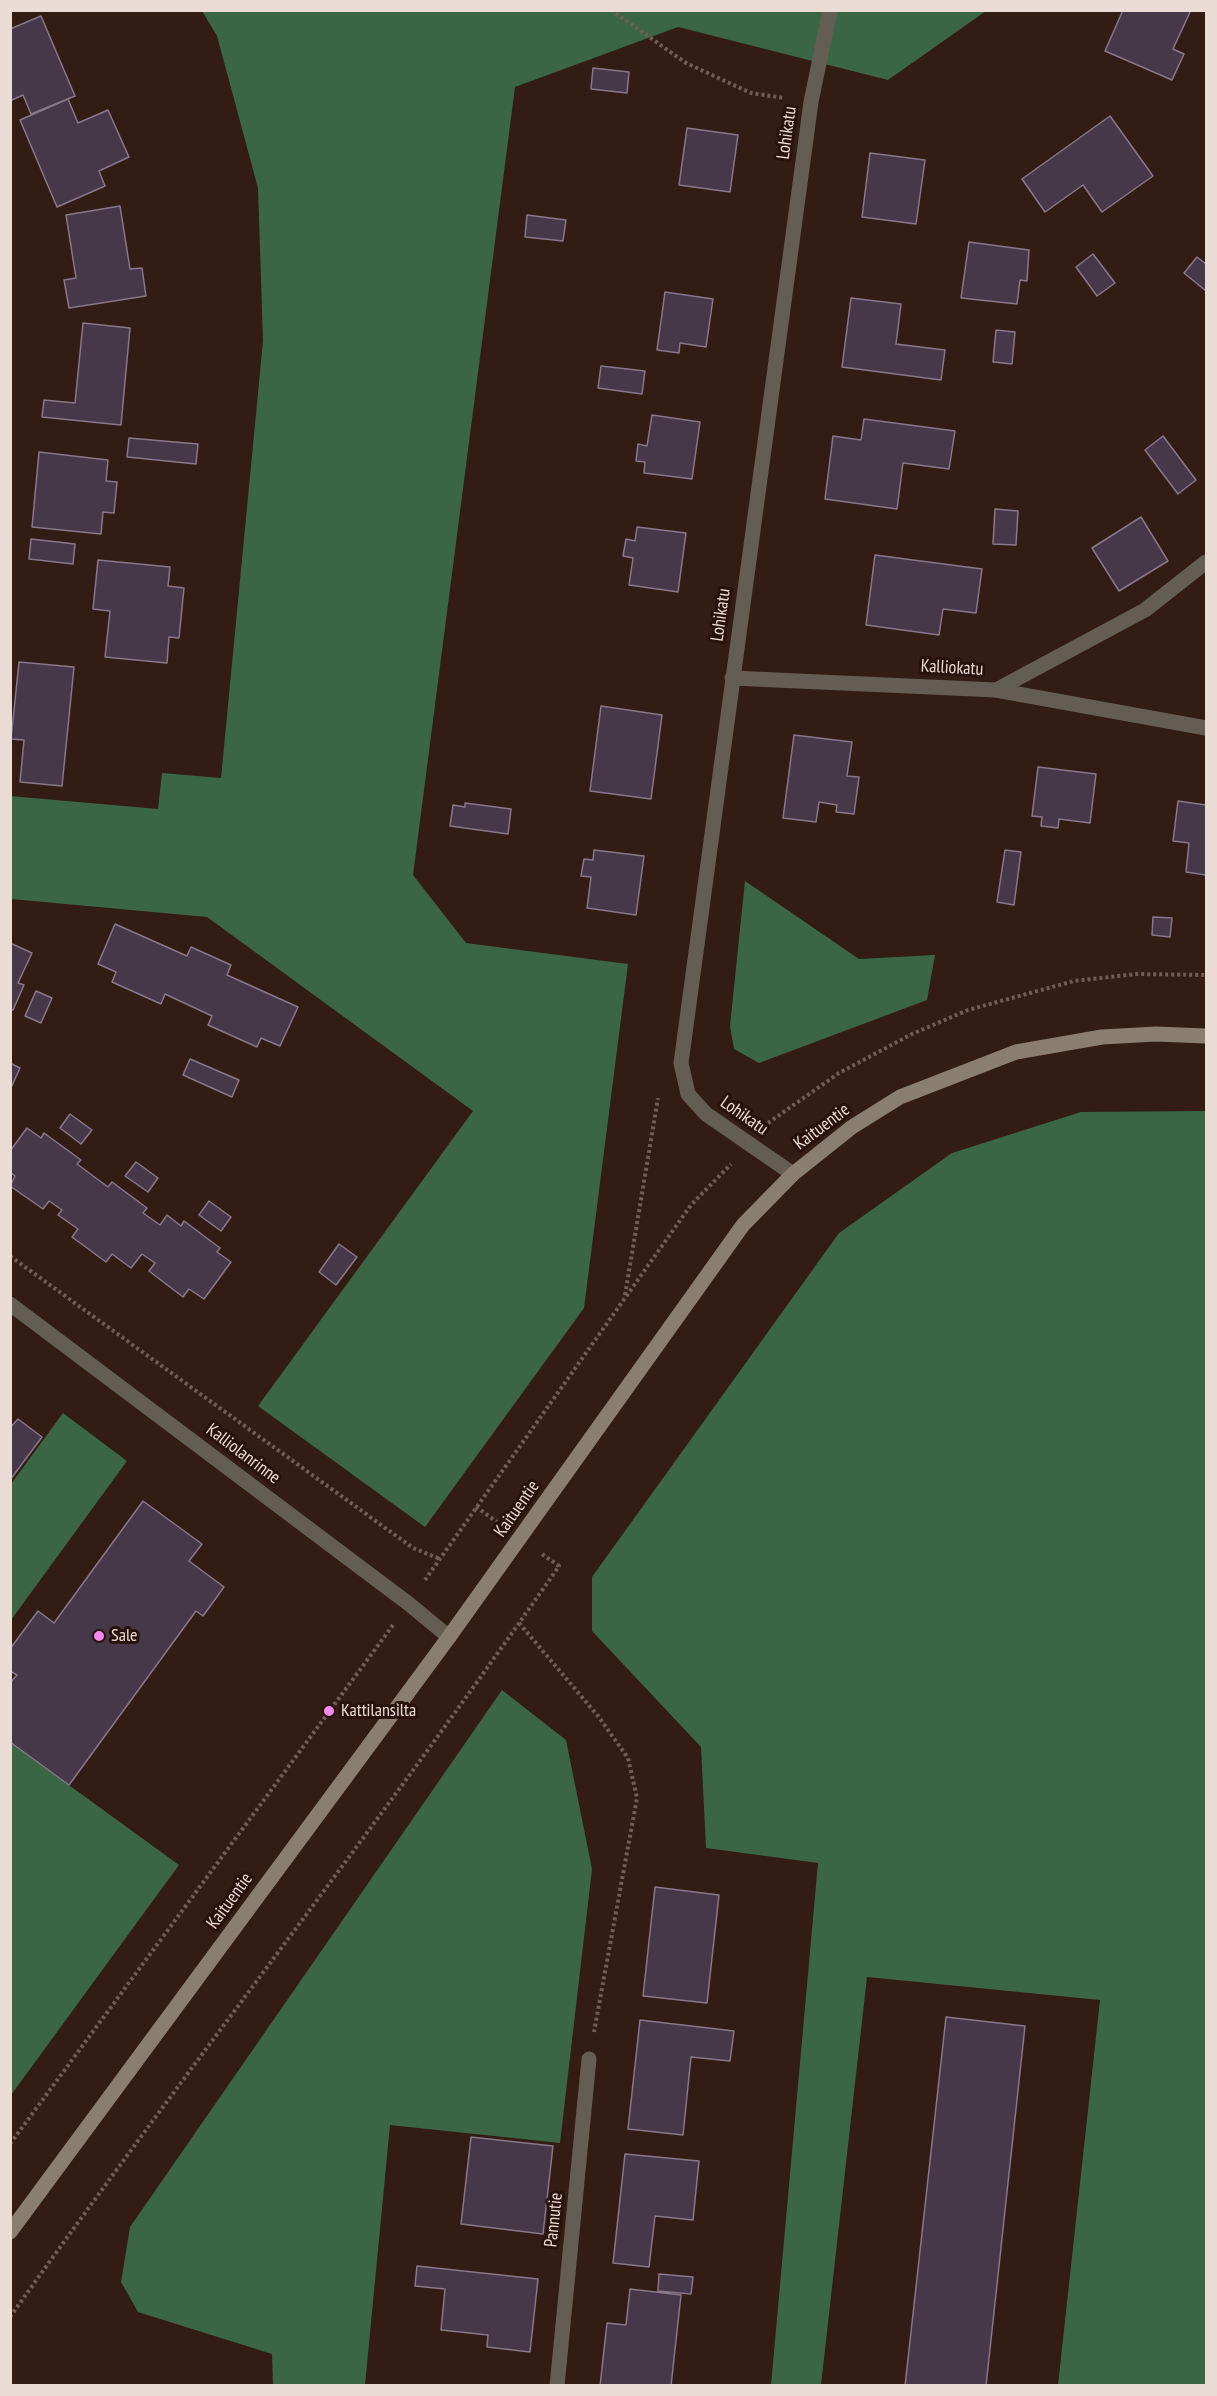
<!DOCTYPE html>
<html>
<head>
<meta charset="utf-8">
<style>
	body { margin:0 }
	#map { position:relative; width:1217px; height:2396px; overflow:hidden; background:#321c14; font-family:"PT Sans Narrow",sans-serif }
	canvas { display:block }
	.frame { position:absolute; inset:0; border:12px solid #eadbd5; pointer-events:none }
</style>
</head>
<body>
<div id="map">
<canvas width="1217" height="2396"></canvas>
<div class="frame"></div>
</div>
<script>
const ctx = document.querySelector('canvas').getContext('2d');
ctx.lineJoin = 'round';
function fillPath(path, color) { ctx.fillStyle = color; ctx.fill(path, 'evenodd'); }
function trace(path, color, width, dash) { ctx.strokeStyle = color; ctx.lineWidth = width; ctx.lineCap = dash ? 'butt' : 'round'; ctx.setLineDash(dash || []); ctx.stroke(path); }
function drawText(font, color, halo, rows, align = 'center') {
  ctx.font = font + ' "PT Sans Narrow",sans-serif'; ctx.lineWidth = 6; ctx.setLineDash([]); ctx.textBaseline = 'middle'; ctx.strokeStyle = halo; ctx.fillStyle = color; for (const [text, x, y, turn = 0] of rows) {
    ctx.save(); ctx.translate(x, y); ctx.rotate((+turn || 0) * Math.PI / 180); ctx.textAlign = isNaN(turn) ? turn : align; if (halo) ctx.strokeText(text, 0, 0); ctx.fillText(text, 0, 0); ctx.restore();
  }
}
const forest = new Path2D(`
	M202,11H986L888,80L678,27L515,87L413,875L466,943L628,964L584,1308L425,1527L258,1406L473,1111L207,917L11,899L10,796L158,809L162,773L221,778L263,341L258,188L217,36Z
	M745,881L859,959L935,955L927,1000L759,1063L734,1049L730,1026Z
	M1206,1111V2385H1058L1100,2000L867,1977L821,2385H771L818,1863L706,1848L701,1747L592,1631V1577L839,1233L952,1153L1081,1112Z
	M63,1413L127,1461L11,1620V1484Z
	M502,1690L566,1740L592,1869L560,2143L390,2125L365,2385H273L272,2354L138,2312L121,2282L130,2227Z
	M11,1743L179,1865L11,2095Z`);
const building = new Path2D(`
	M1123,10H1191L1173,49L1184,54L1172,80L1105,51Z
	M41,16L75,96L31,114L23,95L12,100L10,97V29Z
	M593,68L629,72L627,93L591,89Z
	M68,99L78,123L108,110L129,157L99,171L105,186L57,207L20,120Z
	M1110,116L1153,176L1102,212L1083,185L1045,212L1022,179Z
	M687,128L738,135L730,192L679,185Z
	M870,153L925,160L916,224L862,217Z
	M120,206L130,269L142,268L146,296L69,308L64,280L76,278L66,215Z
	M527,215L566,220L563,241L525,237Z
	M969,242L1029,250L1027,281L1020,280L1017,304L961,298Z
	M1093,254L1115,283L1097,296L1076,267Z
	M1197,257L1206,264V291L1184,273Z
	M665,292L713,299L706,347L680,343L679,353L657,350Z
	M851,298L901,304L896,344L945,350L941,380L842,367Z
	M83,323L130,328L121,425L42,417L44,400L75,403Z
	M996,330L1015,332L1012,364L993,362Z
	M601,366L645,371L642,394L598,388Z
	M652,415L700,422L692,479L644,473L645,462L636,461L638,444L647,446Z
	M864,419L955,431L949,469L903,463L897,509L825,499L833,436L861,440Z
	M1163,436L1196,480L1178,494L1145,450Z
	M129,438L198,444L196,464L127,457Z
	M39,452L108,460L106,481L117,482L114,513L103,512L101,534L32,527Z
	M995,509L1018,511L1016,545L993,544Z
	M1141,517L1168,561L1119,591L1092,548Z
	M637,527L686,533L678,592L629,585L633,558L623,556L626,539L635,541Z
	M31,539L75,544L73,564L29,559Z
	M875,555L982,569L976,613L943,609L939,635L866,625Z
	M98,560L170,567L168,586L184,588L179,638L169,637L167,663L105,657L110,611L93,609Z
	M19,662L74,667L62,786L20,782L24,740L11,739Z
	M601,706L662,715L651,799L590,791Z
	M794,735L852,742L847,776L859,777L854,814L836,812L837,805L819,802L816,822L783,818Z
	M1038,767L1096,774L1090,823L1059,819L1058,828L1041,826L1042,817L1032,816Z
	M1178,801L1206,805V875L1186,872L1189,843L1173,841Z
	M465,803L511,809L508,834L450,826L453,805L465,807Z
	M594,850L644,856L636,915L587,908L591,877L581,876L584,859L593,860Z
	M1005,850L1021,852L1014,905L997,902Z
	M1153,917L1172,918L1170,937L1152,935Z
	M115,924L187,956L191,947L231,965L227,975L298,1007L280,1046L261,1038L257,1047L208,1025L212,1016L165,994L161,1004L112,982L116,972L98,964Z
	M10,943L32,953L18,983L24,985L13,1010L10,1009Z
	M36,991L52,998L41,1023L25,1016Z
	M190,1059L239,1080L232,1097L183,1075Z
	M10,1063L20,1068L10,1090Z
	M70,1114L92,1130L81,1144L60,1128Z
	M27,1128L41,1138L44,1133L81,1160L77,1164L108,1187L112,1182L147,1208L143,1213L160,1225L167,1215L181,1226L184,1221L220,1248L217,1252L231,1262L204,1299L189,1289L183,1297L149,1271L155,1263L142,1254L131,1268L112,1254L106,1262L72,1237L78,1229L58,1215L62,1210L49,1201L43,1209L10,1186L15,1176L10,1172V1151Z
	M136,1162L158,1178L148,1192L125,1176Z
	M209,1201L231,1217L221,1231L199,1215Z
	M339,1244L357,1257L336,1285L319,1272Z
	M18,1419L42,1437L10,1480V1428Z
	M143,1501L202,1544L189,1561L224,1587L203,1616L196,1611L69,1785L10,1742V1683L17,1675L10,1671V1649L38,1611L54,1623Z
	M655,1887L719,1895L707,2003L643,1996Z
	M946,2017L1025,2026L986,2386H905Z
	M640,2020L734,2031L730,2061L691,2057L683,2135L628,2129Z
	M471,2137L553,2146L543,2234L461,2224Z
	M625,2154L699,2161L693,2220L655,2216L649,2267L613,2263Z
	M417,2266L538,2279L530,2352L487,2347L488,2335L441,2330L445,2289L415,2286Z
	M659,2274L693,2277L691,2294L658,2291Z
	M630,2289L681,2295L671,2386H600L607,2323L626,2325Z`);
const path = new Path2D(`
	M611,10L686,63L751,93L784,98
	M768,1123L839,1073L912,1034L968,1010L1074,981L1136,974L1206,975
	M10,1256L413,1548L440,1559
	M625,1295L658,1098
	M476,1507L497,1522
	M425,1580L691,1205L731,1164
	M519,1623L598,1716L628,1758L637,1798L594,2032
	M10,2144L393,1625
	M10,2317C190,2064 382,1821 559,1566L542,1554`);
const lane = new Path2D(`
	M996,690L1206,728`);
const street = new Path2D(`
	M732,678L996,690L1145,610L1206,562
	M793,1174L706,1114L688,1094L681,1063L811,102L830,10
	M10,1304L409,1604L449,1637
	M557,2386L589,2059`);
const secondary = new Path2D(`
	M10,2232L449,1637L743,1225L793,1174L852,1127L900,1097L1016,1052L1102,1037L1156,1034L1206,1036`);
const markers = [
	[99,1636,6,"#f689ee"],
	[329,1711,6,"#f689ee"]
];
const streetNames = [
	["Lohikatu",787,133,-82],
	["Lohikatu",721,615,-82],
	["Kalliokatu",952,668,3],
	["Lohikatu",744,1116,35],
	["Kaituentie",822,1127,-37],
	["Kalliolanrinne",243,1454,37],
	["Kaituentie",517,1509,-55],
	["Kaituentie",230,1901,-54],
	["Pannutie",554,2220,-84]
];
const poiNames = [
	["Sale",111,1636],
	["Kattilansilta",341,1711]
];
fillPath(forest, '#3a6646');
fillPath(building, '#463749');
trace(building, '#89778c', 1.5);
trace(path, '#715d56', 4, [3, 3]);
trace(lane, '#645d54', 15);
trace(street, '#645d54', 15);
trace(secondary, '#8a7e70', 15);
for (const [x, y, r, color] of markers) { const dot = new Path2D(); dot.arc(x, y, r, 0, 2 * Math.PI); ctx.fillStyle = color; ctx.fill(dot); trace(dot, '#28120b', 2); }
drawText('18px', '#eadbd5', '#28120b', streetNames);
drawText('18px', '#eadbd5', '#28120b', poiNames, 'left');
</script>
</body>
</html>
